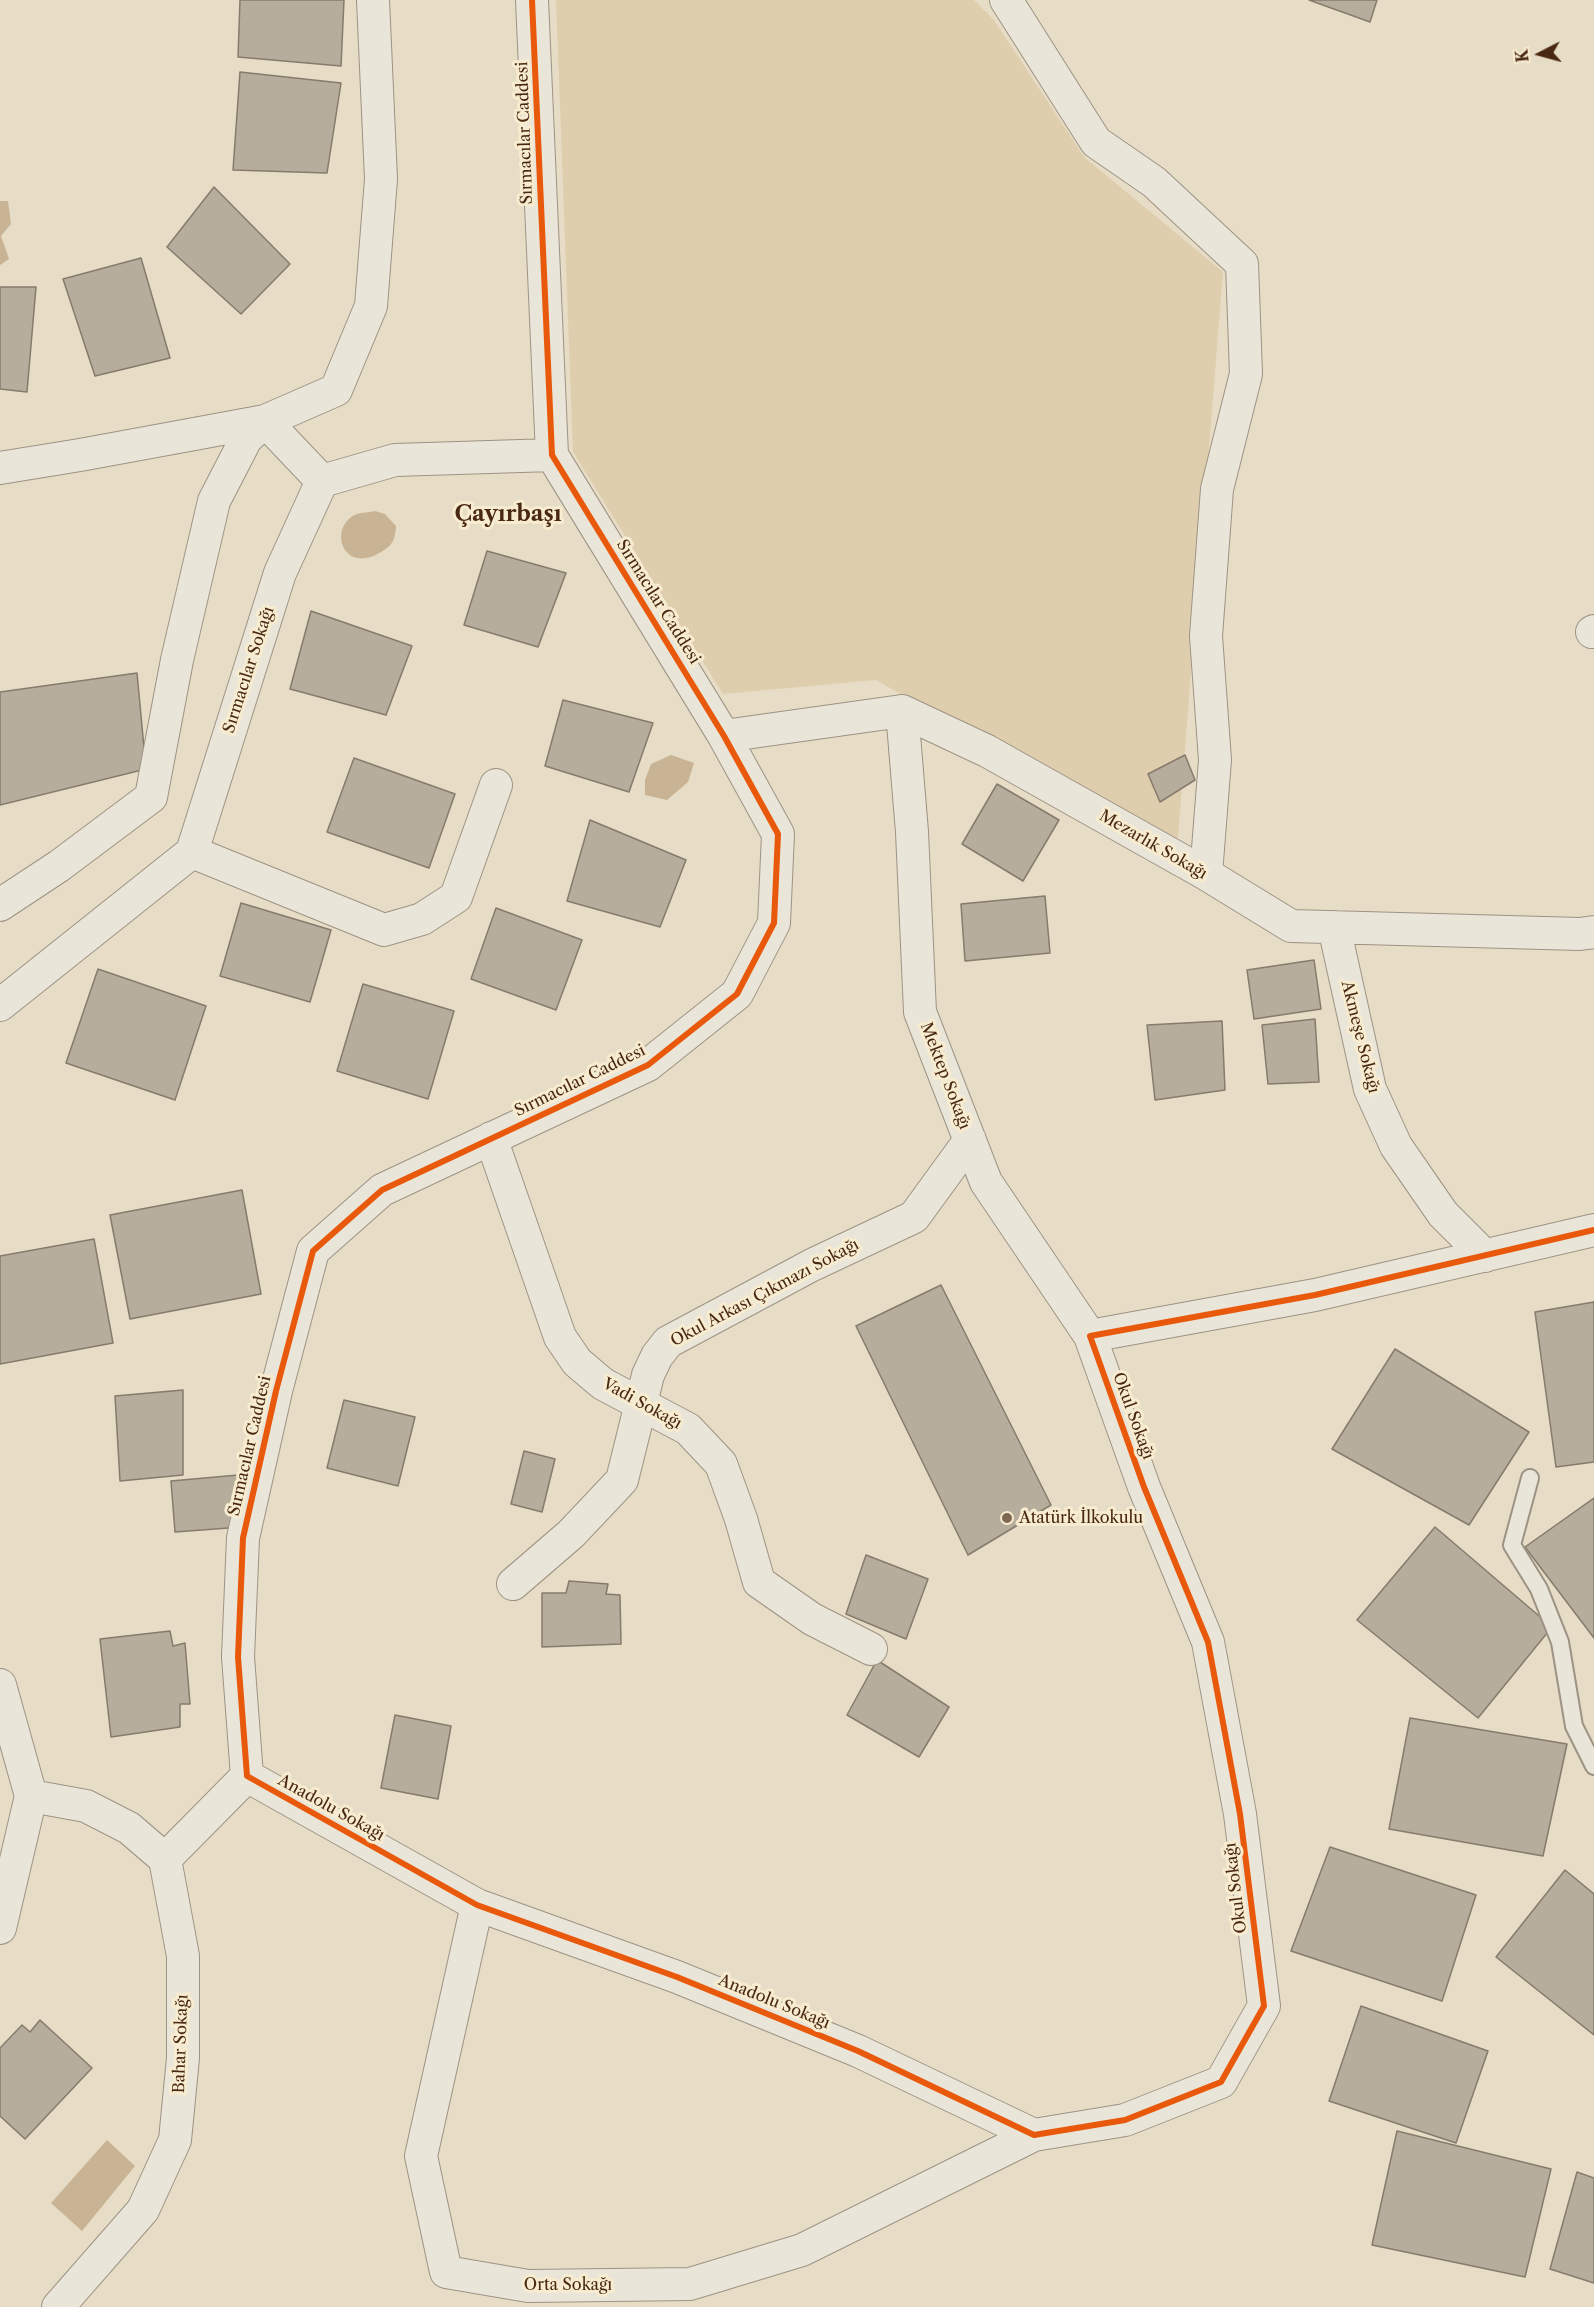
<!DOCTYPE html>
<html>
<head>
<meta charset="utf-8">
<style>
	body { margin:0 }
	#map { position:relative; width:1594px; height:2307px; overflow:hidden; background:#e7dcc5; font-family:"Libre Caslon Text",serif }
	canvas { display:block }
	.north { position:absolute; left:1510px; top:24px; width:60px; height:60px; -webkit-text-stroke:4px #f8ecd0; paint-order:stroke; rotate:264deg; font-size:16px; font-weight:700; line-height:24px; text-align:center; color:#492812 }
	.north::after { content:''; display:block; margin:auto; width:21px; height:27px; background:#492812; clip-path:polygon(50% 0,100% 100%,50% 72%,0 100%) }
</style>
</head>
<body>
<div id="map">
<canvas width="1594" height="2307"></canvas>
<div class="north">K</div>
</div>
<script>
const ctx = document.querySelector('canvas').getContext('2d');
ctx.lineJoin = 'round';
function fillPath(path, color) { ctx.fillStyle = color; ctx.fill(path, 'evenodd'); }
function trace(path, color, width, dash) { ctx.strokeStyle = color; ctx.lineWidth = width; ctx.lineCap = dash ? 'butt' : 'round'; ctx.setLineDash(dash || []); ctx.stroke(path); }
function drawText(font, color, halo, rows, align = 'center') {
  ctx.font = font + ' "Libre Caslon Text",serif'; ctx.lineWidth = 6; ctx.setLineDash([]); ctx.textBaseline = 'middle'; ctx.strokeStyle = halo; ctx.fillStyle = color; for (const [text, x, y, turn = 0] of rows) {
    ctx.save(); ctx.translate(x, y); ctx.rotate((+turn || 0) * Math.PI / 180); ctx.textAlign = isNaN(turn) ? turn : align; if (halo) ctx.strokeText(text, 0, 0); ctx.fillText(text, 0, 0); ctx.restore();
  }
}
const green = new Path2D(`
	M556,0H974L994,20L1084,157L1223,272L1177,849L876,680L723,694L573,452Z`);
const water = new Path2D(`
	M0,201H8L11,224L1,236L9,259L0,265Z
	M375,511L385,514L396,526C395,540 393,545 381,552C342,576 327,526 357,514C362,512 369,513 375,511Z
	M671,755L694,763L688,782L667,800L645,795V780L651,764Z
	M107,2140L135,2166L82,2231L51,2203Z`);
const building = new Path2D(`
	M240,0H344L341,66L238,57Z
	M1309,0H1377L1370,22Z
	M240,72L341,83L327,173L233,170Z
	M214,187L290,264L241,314L167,247Z
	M141,258L170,358L95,376L63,279Z
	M0,287H36L27,392L0,389Z
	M487,551L566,573L538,647L464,625Z
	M311,611L412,646L386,715L290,689Z
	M137,673L146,769L0,805V692Z
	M563,700L653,723L629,792L545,766Z
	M1185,755L1195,780L1160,802L1148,774Z
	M354,758L455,794L429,868L327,832Z
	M997,784L1059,820L1023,881L962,844Z
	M590,820L686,860L660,927L567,901Z
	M1045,896L1050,953L965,961L961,904Z
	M241,903L331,930L310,1002L220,976Z
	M496,908L582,940L556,1010L471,979Z
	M1314,960L1321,1009L1254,1019L1247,970Z
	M98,969L206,1006L175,1100L66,1063Z
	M363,984L454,1011L428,1099L337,1071Z
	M1315,1019L1319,1082L1268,1084L1262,1025Z
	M1222,1021L1225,1090L1155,1100L1147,1025Z
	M242,1190L261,1294L130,1319L110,1215Z
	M94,1239L113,1343L0,1364V1256Z
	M941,1285L1051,1505L968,1555L856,1326Z
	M1594,1302V1462L1556,1467L1535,1312Z
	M1395,1349L1529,1432L1469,1525L1332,1449Z
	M183,1390V1475L120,1481L115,1396Z
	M344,1400L415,1417L398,1486L327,1468Z
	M524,1451L555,1459L542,1512L511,1504Z
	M238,1475L242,1527L175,1532L171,1481Z
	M1594,1498V1638L1525,1547Z
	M1435,1527L1552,1627L1478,1718L1357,1620Z
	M866,1555L928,1579L906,1639L846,1614Z
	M569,1581L608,1584L606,1594L620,1595L621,1644L542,1647V1593H566Z
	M170,1631L173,1646L185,1643L190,1704H180V1727L111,1737L100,1639Z
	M877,1660L949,1707L919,1757L847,1715Z
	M395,1715L451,1726L438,1799L381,1788Z
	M1410,1718L1567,1744L1543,1856L1389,1829Z
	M1330,1847L1476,1895L1442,2001L1291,1951Z
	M1565,1870L1594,1894V2035L1496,1957Z
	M1361,2006L1488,2051L1456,2143L1329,2101Z
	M40,2020L92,2068L25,2139L0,2116V2048L22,2025L30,2032Z
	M1397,2131L1551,2169L1525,2277L1372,2245Z
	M1577,2172L1594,2178V2283L1550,2269Z`);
const lane = new Path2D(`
	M1530,1478L1512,1545L1539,1589L1560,1642L1574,1726L1594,1766`);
const street = new Path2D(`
	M1006,0L1096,142L1154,182L1242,264L1246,374L1217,489L1206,636L1215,760L1206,874
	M265,421L322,481
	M0,468L80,455L265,421L336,390L371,306L381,179L373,0
	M1592,632L1594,631
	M902,711L912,832L920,1012L986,1182L1090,1336
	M724,736L902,711L987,751L1206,874L1291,926L1580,934L1594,932
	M192,852L384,930L422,919L456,897L496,785
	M0,905L59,866L151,797L177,660L214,501L246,439L265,421
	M1334,927L1370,1089L1396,1146L1443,1214L1485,1256
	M0,1005L192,852L280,573L322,481L395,460L552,455
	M491,1138L560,1337L577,1362L603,1384L688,1429L721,1464L741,1519L759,1582L812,1619L871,1649
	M513,1584L571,1534L622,1480L648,1375L657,1356L668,1342L812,1265L914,1217L970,1140
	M0,1685L31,1796L0,1928
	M247,1776L477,1905L677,1977L858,2051L1034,2135L1125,2120L1221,2082L1264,2006L1240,1814L1208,1642L1144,1487L1090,1336L1315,1295L1594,1230
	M247,1776L238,1657L243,1538L276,1391L313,1251L382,1190L648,1065L737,994L774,923L778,834L724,736L552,455L532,0
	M31,1796L86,1806L129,1828L165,1859
	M165,1859L247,1776
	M477,1905L421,2156L446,2272L528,2286L690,2284L802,2250L1034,2135
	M58,2307L143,2210L175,2140L183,2058V1956L165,1859`);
const cycleway = new Path2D(`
	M532,0L552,455L724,736L778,834L774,923L737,994L648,1065L382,1190L313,1251L276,1391L243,1538L238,1657L247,1776L477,1905L677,1977L858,2051L1034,2135L1125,2120L1221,2082L1264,2006L1240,1814L1208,1642L1144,1487L1090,1336L1315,1295L1594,1230`);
const markers = [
	[1007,1518,6,"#806751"]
];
const streetNames = [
	["Sırmacılar Caddesi",525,133,-92],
	["Sırmacılar Caddesi",658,602,58],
	["Sırmacılar Sokağı",249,670,-72],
	["Mezarlık Sokağı",1153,845,30],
	["Akmeşe Sokağı",1360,1037,76],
	["Mektep Sokağı",945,1076,69],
	["Sırmacılar Caddesi",580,1081,-26],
	["Okul Arkası Çıkmazı Sokağı",765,1293,-28],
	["Vadi Sokağı",642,1404,29],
	["Okul Sokağı",1133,1416,70],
	["Sırmacılar Caddesi",250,1446,-77],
	["Anadolu Sokağı",331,1808,29],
	["Okul Sokağı",1236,1888,-97],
	["Anadolu Sokağı",774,2002,22],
	["Bahar Sokağı",181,2044,-88],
	["Orta Sokağı",568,2285]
];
const poiNames = [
	["Atatürk İlkokulu",1019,1518]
];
const districtNames = [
	["Çayırbaşı",508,515]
];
fillPath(green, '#dfceae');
fillPath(water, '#c8b494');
fillPath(building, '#b7ad9c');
trace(building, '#867b6c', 1.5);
trace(lane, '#9d9384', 20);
trace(street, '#9d9384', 34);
trace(lane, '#eae5d9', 16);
trace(street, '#eae5d9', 32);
trace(cycleway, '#e8590c', 6);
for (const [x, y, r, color] of markers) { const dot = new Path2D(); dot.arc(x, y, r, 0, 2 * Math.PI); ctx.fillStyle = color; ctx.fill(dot); trace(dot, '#f8ecd0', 2); }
drawText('16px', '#492812', '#f8ecd0', streetNames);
drawText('16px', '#492812', '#f8ecd0', poiNames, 'left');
drawText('bold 22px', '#492812', '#f8ecd0', districtNames);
</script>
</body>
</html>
